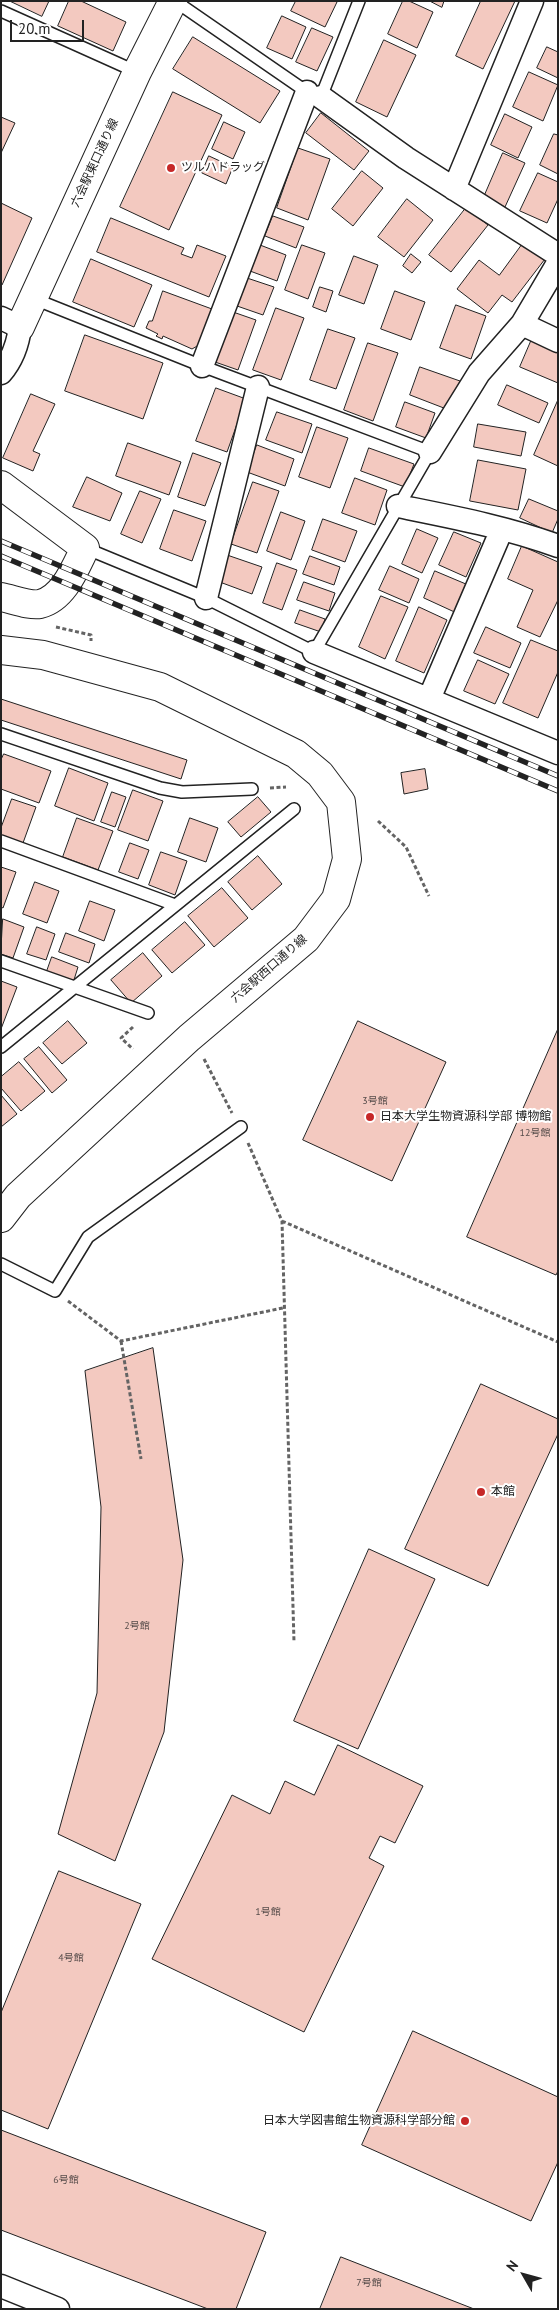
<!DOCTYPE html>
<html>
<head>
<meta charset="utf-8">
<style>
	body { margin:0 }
	#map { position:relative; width:559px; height:2310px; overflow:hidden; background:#fff; font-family:"PT Sans",sans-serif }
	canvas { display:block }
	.frame { position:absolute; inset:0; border:2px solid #222; pointer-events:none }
	.north { position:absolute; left:499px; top:2250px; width:50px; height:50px; -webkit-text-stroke:4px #fff; paint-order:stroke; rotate:308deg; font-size:14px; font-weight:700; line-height:20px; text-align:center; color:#222 }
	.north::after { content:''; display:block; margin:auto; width:18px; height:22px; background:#222; clip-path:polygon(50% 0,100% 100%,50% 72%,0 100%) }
	.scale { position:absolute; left:10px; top:20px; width:74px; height:22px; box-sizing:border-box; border:2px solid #222; border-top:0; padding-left:6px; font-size:15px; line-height:18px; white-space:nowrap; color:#222; -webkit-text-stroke:4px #fff; paint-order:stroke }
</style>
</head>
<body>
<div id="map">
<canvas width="559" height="2310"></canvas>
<div class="frame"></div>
<div class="north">N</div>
<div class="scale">20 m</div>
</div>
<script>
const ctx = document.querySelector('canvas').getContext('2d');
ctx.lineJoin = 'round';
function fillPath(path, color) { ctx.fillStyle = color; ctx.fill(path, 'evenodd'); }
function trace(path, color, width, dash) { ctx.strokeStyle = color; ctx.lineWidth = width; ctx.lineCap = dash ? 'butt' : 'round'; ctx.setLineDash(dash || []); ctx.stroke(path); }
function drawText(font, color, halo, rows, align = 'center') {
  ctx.font = font + ' "PT Sans","Noto Sans JP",sans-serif'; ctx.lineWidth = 4; ctx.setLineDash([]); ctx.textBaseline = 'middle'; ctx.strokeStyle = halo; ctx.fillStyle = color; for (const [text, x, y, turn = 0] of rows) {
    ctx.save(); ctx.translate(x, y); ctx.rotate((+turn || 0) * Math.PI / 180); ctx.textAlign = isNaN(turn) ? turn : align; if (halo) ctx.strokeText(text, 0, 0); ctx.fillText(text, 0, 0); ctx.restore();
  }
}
const building = new Path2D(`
	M10,1H49L42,16Z
	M69,1H81L126,22L113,51L58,26Z
	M296,1H335L337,2L325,27L291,11Z
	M403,1H409L433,12L417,48L388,34Z
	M430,1H444L442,7Z
	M481,1H515L483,69L456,56Z
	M282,16L306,27L292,59L267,48Z
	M312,28L333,37L317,71L296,62Z
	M193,37L280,91L260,123L173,69Z
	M384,40L416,55L387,117L356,102Z
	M547,47L558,52V78L537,68Z
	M529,72L558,85L543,121L513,107Z
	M173,92L222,115L169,230L120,207Z
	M321,113L369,151L354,170L306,133Z
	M505,114L532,127L518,158L491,145Z
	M1,117L15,123L1,153Z
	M224,122L245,132L233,159L212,149Z
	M554,134L558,135V174L540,165Z
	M298,148L330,159L308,220L277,208Z
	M503,153L525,163L505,207L484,197Z
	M209,156L233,167L226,184L202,173Z
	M362,171L383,188L353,226L332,209Z
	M538,173L558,182V199L547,223L520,211Z
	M407,199L433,220L404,257L378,237Z
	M1,203L32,218L2,285H1Z
	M466,208L488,225L451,272L429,255Z
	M273,216L304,227L296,248L265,236Z
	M111,218L184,248L181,254L192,258L197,245L226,256L209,297L97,252Z
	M524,242L545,259L512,302L502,295L488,313L457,289L479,260L499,275Z
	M260,245L286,255L277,281L250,271Z
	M302,245L325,253L308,299L285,290Z
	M411,254L421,262L412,273L403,266Z
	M354,256L378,265L364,304L339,295Z
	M91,259L152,285L134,327L73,302Z
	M247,278L274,287L263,315L237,306Z
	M320,287L333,291L326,312L313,307Z
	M163,291L212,309L199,345L192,349L163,336L162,339L156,336L158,334L146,328L149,321H152Z
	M395,291L425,302L411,340L381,329Z
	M456,305L486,316L471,359L440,348Z
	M276,308L304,318L281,380L253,370Z
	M233,312L256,320L238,370L215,362Z
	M328,329L355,338L336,389L310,380Z
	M85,335L163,363L143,419L65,391Z
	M532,339L558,350V383L520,367Z
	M368,343L398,353L373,421L344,410Z
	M420,367L460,381L449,410L410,395Z
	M507,385L548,403L539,423L498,405Z
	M216,388L246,399L227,452L196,441Z
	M31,394L55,404L33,451L40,454L33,471L3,458Z
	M558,400V466L534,455Z
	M405,402L435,413L426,438L396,427Z
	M277,412L312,424L302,453L266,440Z
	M478,424L526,432L521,456L474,447Z
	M317,427L348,438L330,488L299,477Z
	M128,443L181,462L169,495L116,476Z
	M257,445L294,459L285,486L247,472Z
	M369,448L414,464L405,487L361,471Z
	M193,453L221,463L205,506L178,497Z
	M478,460L526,469L518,510L470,501Z
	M87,477L122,493L110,521L73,507Z
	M355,478L387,490L375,525L342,513Z
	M253,482L279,491L257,553L231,544Z
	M140,491L161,499L142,543L121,534Z
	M529,499L558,511V519L552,533L520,518Z
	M174,510L206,521L192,561L160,549Z
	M281,512L305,521L291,560L267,551Z
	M323,519L357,531L345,562L312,550Z
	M417,529L438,538L422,573L402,564Z
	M454,532L481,543L466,577L439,565Z
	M522,546L558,562V600L540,637L517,627L533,590L508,579Z
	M227,555L262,567L252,594L217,581Z
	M310,556L340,567L334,585L303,574Z
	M277,563L297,570L282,610L263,603Z
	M390,566L419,579L409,603L379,590Z
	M435,571L473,587L461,615L424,598Z
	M304,582L335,593L329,611L297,600Z
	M381,596L408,607L385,659L359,647Z
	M419,607L447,620L424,673L396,661Z
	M300,610L325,619L321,632L295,623Z
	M486,627L521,643L510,668L474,653Z
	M531,640L558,651V672L538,718L503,703Z
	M478,660L509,674L495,704L464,691Z
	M1,699L187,760L181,779L1,720Z
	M4,754L51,771L39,803L1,789V760Z
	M69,768L108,783L94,821L55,806Z
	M425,769L428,789L404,794L401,773Z
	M133,790L163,801L148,841L118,830Z
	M112,792L126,797L115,827L101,822Z
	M258,797L271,812L241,837L228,822Z
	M12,799L36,807L23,843L1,835V828Z
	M77,818L113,831L98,870L63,857Z
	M190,818L218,828L206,862L178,852Z
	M130,843L149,850L138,879L119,872Z
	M161,852L187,861L175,895L149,885Z
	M258,856L282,884L252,910L228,882Z
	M1,867L16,872L3,908L1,907Z
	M35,882L59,891L47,923L23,914Z
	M222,888L248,918L214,947L188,916Z
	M90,901L115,910L104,941L79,931Z
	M3,919L24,927L13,958L1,954Z
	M185,922L205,945L172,973L152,950Z
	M37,927L55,934L46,960L27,954Z
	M66,933L95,944L89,963L59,952Z
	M143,953L162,976L131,1003L111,980Z
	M52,957L78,967L73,983L46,974Z
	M1,981L17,987L1,1029Z
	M68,1021L87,1043L62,1064L43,1043Z
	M358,1021L446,1062L392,1181L303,1140Z
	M558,1029V1271L556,1275L467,1237Z
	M39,1047L67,1080L52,1093L24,1059Z
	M19,1062L45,1091L21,1111L1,1088V1077Z
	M1,1095L17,1114L1,1127Z
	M153,1348L183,1560L164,1732L115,1861L58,1834L97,1693L101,1507L85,1371Z
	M481,1384L558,1419V1434L488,1586L405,1549Z
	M369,1549L435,1579L358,1749L294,1721Z
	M338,1745L423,1786L395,1843L380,1836L369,1858L384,1866L304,2032L152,1959L232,1795L270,1814L285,1781L314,1795Z
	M59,1871L141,1904L48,2129L1,2110V2013Z
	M413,2031L558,2097V2162L531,2221L362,2145Z
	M1,2130L266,2232L236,2309H208L1,2230Z
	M341,2257L474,2309H320Z`);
const path = new Path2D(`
	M56,627L91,635V641
	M270,788L286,787
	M378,821L406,847L429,896
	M133,1027L121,1038L133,1049
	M204,1059L232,1113
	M248,1143L282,1221L294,1642
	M282,1221L558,1342
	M68,1301L121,1341L283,1308
	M121,1341L141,1459`);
const service = new Path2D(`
	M175,1L307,92L321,97L359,1
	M1,11L137,72
	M32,298L202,366L430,452L314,652L206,598L85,548
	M1,734L160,788L182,792L252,789
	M1,841L175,905
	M1,961L148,1013
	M1,1047L294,809
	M1,1264L55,1291L88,1237L241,1127`);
const minor = new Path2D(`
	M321,97L406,158L558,255
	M454,189L532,1
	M1,318L20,327C18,344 12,360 1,373
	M522,324L558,341
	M202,366L307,92
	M430,452L479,373L522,324L558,263
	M398,506C452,517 506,527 558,546
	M206,598L258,387
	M314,652L558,753
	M429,699L502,529
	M1,2286L58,2309`);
const tertiary = new Path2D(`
	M20,327L137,72L173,1
	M1,485L85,548C75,568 64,598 40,604C30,606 12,599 1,597
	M1,650L43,655L160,687L296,754L320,774L341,802L347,859L336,899L306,939L189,1038L18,1196L1,1218`);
const rail = new Path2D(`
	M1,541L558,776
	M1,556L558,791`);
const markers = [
	[171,168,5,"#c62828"],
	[370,1117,5,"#c62828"],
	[481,1492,5,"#c62828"],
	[465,2121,5,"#c62828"]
];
const numberNames = [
	["3号館",375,1101],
	["12号館",535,1133],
	["2号館",137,1626],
	["1号館",268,1912],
	["4号館",71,1958],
	["6号館",66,2180],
	["7号館",369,2283]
];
const streetNames = [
	["六会駅東口通り線",95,163,-65],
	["六会駅西口通り線",269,969,-41]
];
const poiNames = [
	["ツルハドラッグ",181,168],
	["日本大学生物資源科学部 博物館",380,1117],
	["本館",491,1492],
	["日本大学図書館生物資源科学部分館",455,2121,"right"]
];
fillPath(building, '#f3c9c0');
trace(building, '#222', 1);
trace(service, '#222', 14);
trace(minor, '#222', 25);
trace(tertiary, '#222', 30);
trace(path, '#646464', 3, [4, 2.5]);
trace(service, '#fff', 11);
trace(minor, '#fff', 22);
trace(tertiary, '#fff', 28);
trace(rail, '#222', 5.5);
trace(rail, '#fff', 4, [11]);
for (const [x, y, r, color] of markers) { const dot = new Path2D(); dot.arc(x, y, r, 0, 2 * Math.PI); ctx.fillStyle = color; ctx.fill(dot); trace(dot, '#fff', 2); }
drawText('10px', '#564c4a', null, numberNames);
drawText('12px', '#222', '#fff', streetNames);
drawText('12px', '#222', '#fff', poiNames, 'left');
</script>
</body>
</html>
